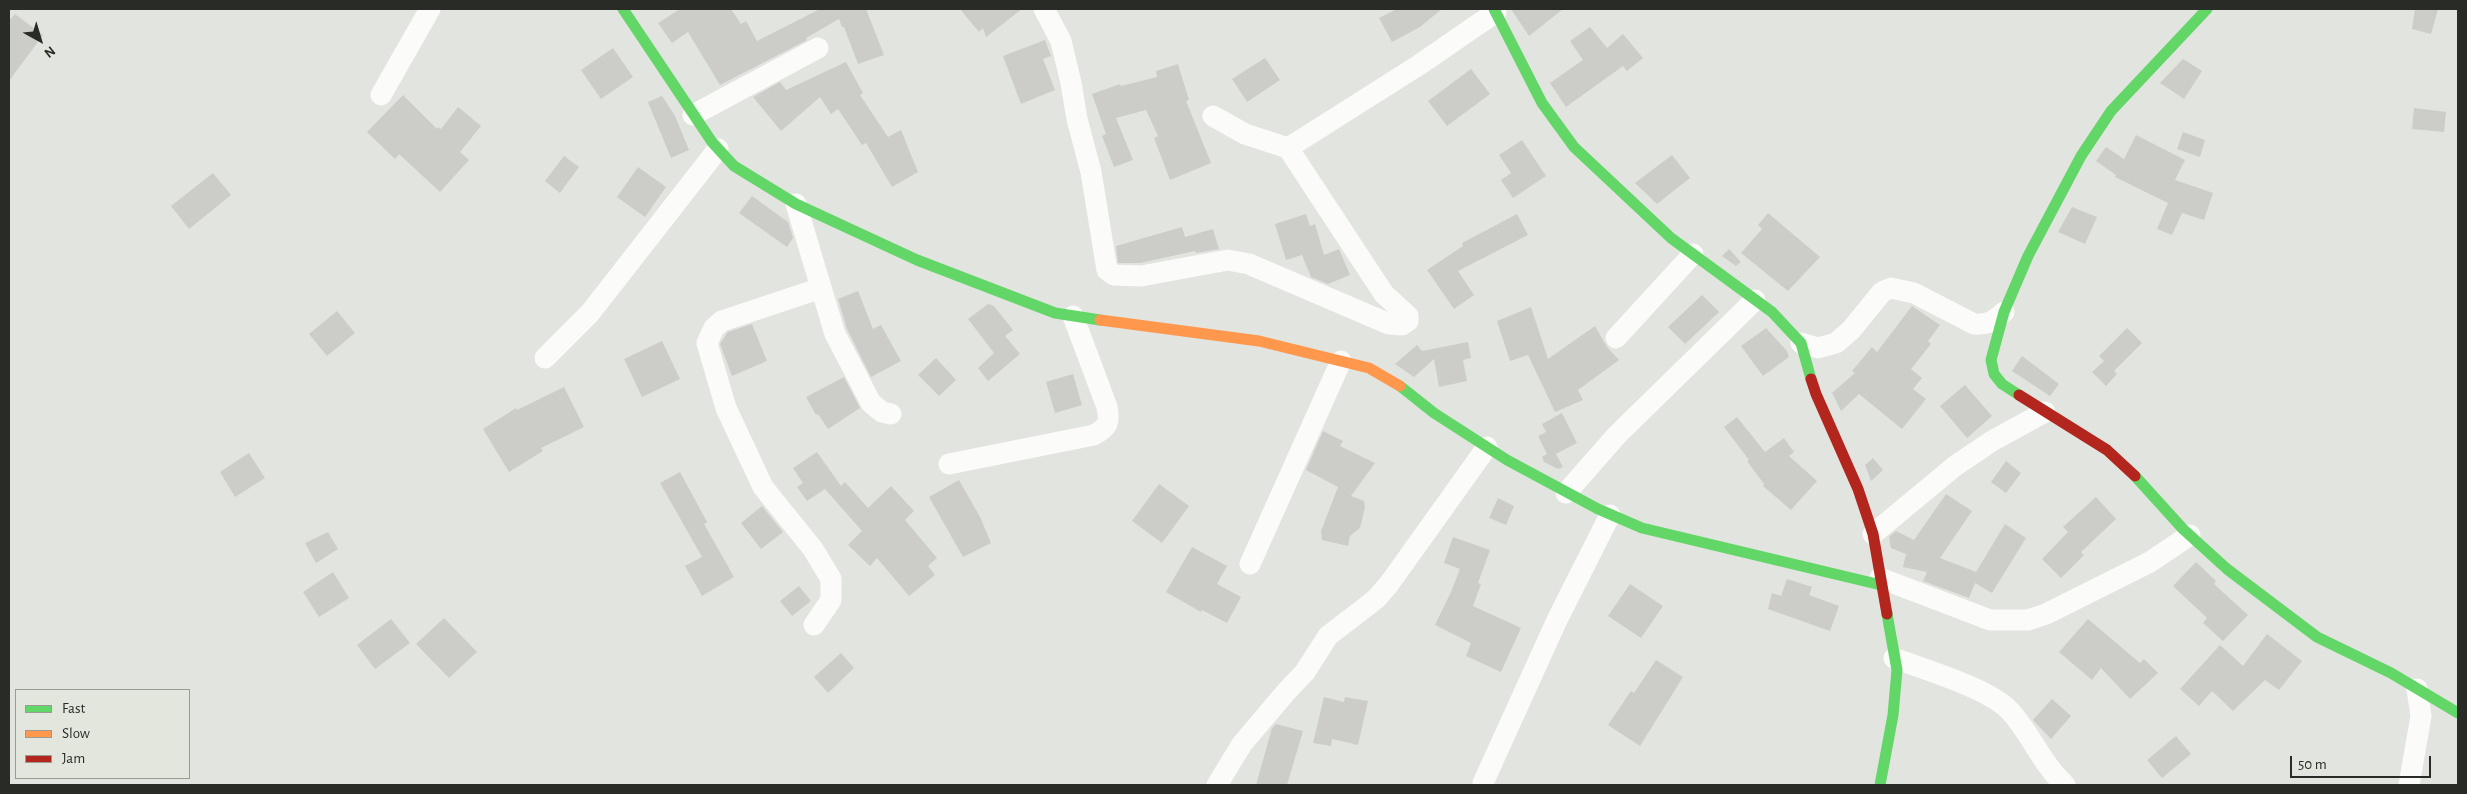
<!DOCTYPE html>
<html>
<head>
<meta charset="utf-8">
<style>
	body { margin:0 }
	#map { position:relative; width:2467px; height:794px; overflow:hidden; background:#e2e4df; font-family:"Alegreya Sans",sans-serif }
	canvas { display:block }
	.frame { position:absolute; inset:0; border:10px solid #292b27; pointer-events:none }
	.legend { position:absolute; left:15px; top:689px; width:175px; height:90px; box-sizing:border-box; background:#e3e6dd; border:1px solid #999b94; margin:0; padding:6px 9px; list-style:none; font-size:15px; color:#292b27 }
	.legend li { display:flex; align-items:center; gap:10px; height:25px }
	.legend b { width:25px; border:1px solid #999b94 }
	.north { position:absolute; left:15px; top:15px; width:50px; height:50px; -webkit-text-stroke:4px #e3e6dd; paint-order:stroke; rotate:141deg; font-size:14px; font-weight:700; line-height:20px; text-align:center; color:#292b27 }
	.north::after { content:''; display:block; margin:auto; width:18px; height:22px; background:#292b27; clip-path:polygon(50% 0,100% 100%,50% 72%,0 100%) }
	.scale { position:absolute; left:2290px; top:756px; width:141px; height:22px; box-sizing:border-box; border:2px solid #292b27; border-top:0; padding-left:6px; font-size:15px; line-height:18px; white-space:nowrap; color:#292b27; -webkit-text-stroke:4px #e3e6dd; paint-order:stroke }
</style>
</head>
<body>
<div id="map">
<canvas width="2467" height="794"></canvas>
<div class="frame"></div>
<ul class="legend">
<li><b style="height:6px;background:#63d668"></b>Fast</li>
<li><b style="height:6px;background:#ff974d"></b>Slow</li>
<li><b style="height:6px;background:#b3261e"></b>Jam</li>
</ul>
<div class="north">N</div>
<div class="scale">50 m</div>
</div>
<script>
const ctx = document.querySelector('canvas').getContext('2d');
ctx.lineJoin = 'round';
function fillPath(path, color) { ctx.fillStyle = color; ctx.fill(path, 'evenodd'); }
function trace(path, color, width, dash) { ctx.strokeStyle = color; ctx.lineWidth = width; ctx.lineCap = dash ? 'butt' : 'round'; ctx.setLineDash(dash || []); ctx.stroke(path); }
const building = new Path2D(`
	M680,9H731L741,24L746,21L757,41L820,9H866L884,55L858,64L844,27H842L839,19L806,38L807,40L720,85L688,32L672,43L658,23Z
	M960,9H1022L986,37L983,28L979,32Z
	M1397,9H1442L1420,27L1392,42L1379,18Z
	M1511,9H1563L1529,36Z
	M2415,9H2438L2431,34L2412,29Z
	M15,14L43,35L9,81V21Z
	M1590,27L1607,48L1623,34L1643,58L1627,71L1623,66L1566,107L1550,83L1583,60L1570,41Z
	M1045,40L1051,56L1043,59L1055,90L1021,104L1003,56Z
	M613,48L633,77L601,99L581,70Z
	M1265,58L1280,80L1247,102L1232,79Z
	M2183,59L2202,71L2184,99L2160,83Z
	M846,62L863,93L860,95L888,137L901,130L918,172L892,187L866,143L862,145L838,109L831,114L820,97L781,131L753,97L780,82L786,90Z
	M1178,64L1189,100L1186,101L1211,163L1170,180L1154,138L1158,136L1146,110L1116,118L1133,160L1114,167L1102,136L1106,134L1092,94L1120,84L1121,86L1157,77L1156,71Z
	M1471,69L1490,94L1447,126L1428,101Z
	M403,95L437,129L438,127L441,129L458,107L481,126L460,152L469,160L440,192L399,154L395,159L367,132Z
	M662,96L675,116L689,150L671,158L648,102Z
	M2414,108L2446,112L2444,132L2412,129Z
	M2183,132L2205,140L2200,157L2177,149Z
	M2136,135L2185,160L2175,180L2213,193L2204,220L2182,213L2172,235L2157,229L2168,203L2115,177L2116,175L2096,161L2106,147L2124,159Z
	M1522,140L1546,176L1513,198L1501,180L1511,173L1499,155Z
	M1672,155L1690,178L1657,204L1635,183Z
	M564,156L579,167L560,193L545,181Z
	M638,167L666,187L645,217L617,197Z
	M213,173L231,195L189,229L171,206Z
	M752,196L788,222L793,238L787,247L739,213Z
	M2072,207L2097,217L2085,244L2058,232Z
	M1768,213L1820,257L1788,291L1741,253L1762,229L1758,225Z
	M1306,214L1310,226L1315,224L1324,255L1339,249L1350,275L1328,284L1311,277L1302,255L1286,260L1275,224Z
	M1517,214L1528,235L1458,271L1474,295L1454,309L1427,270L1463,246L1462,243Z
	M1182,227L1185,237L1213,229L1219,249L1196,253L1195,251L1140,263H1118L1116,246Z
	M1729,249L1741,262L1736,266L1722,256Z
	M858,291L873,329L881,325L901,361L871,377L847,329L838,299Z
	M1702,295L1719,312L1685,344L1668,327Z
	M988,304L994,306L1013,330L1005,336L1020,354L988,381L978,368L994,353L968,319Z
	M1912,306L1940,325L1928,341L1931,344L1911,369L1922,378L1913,389L1926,399L1902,429L1859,394L1841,411L1832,393L1855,373L1852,371L1872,347L1877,352Z
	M1531,307L1548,359L1595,326L1607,347L1619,360L1578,390L1583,400L1555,412L1528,355L1510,361L1497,321Z
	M337,311L355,333L327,356L309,334Z
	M752,324L767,361L732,376L720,344L728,332Z
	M1766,328L1787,351L1789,357L1763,376L1741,346Z
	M2127,328L2142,343L2114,371L2117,374L2106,386L2092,372L2104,361L2099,356Z
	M662,341L680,379L642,397L624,359Z
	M1468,342L1471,358L1463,360L1467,381L1439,387L1434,359L1414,377L1395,364L1417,345L1422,351Z
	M2022,356L2059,384L2050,396L2012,371Z
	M936,358L956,380L939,396L918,375Z
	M1073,374L1082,405L1055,413L1046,382Z
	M844,377L860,408L828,429L818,414L816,415L806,397Z
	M1965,385L1992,416L1967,438L1940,406Z
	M564,387L584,427L541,448L543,451L509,472L483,429L516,408L517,410Z
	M1562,413L1577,443L1556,454L1563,467L1558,469L1544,462L1542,457L1547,454L1538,436L1546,432L1542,424Z
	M1737,417L1765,452L1784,438L1794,452L1789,456L1817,481L1791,510L1763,486L1764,484L1747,461L1749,460L1724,427Z
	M1323,431L1343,441L1340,446L1375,463L1351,496L1364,501L1365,507L1360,528L1350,536L1348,546L1322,540L1321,531L1338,487L1306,470Z
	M817,452L841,486L845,482L868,508L891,486L914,511L905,520L937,558L928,566L935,575L909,596L877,558L870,566L848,545L862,531L825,489L807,501L797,487L803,483L793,468Z
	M249,453L265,478L235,497L220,472Z
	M1873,458L1883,470L1871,481L1865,465Z
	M2006,461L2021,473L2006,493L1991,482Z
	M680,472L707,522L704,524L734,577L702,596L685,566L702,557L660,483Z
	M959,480L980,517L991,543L963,557L929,497Z
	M1159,484L1189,506L1162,543L1132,521Z
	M1946,494L1972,511L1940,558L1976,572L2005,524L2026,538L1992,593L1975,583L1969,598L1923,581L1927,572L1903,567L1906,554L1891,548L1889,537L1896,531L1914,540Z
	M2096,497L2116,519L2081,552L2084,555L2061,578L2042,559L2068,532L2063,527Z
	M1498,498L1514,506L1506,525L1489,518Z
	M762,506L783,532L761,549L741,523Z
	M328,532L338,549L316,563L305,543Z
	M1453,537L1490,550L1478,583L1481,584L1473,606L1521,628L1501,672L1466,656L1471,643L1435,625L1451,592L1460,569L1444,563Z
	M1192,547L1227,566L1217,584L1241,597L1227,623L1202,610L1201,612L1166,592Z
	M2196,562L2216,581L2214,584L2248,615L2223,641L2203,623L2207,618L2173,586Z
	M333,572L349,598L319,617L303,592Z
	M1787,579L1812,587L1809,595L1839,606L1830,631L1768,609L1772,593L1781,596Z
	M1630,584L1663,606L1641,638L1608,616Z
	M799,586L811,601L792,616L780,601Z
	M444,618L477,652L449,678L416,644Z
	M391,619L410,643L375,669L357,645Z
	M2088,619L2140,663L2144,659L2158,673L2130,699L2101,668L2092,680L2059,652Z
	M2267,634L2302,661L2279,690L2265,680L2233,711L2212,691L2199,706L2180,689L2220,645L2243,666Z
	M841,653L854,668L828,693L814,677Z
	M1656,660L1683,677L1640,746L1608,725L1631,691L1634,693Z
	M1324,697L1344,702L1345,697L1368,701L1358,745L1332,739L1331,746L1313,743Z
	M2052,699L2071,716L2051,739L2033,720Z
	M1276,724L1303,731L1287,785H1256L1272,728Z
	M2176,736L2191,754L2162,778L2147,760Z`);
const street = new Path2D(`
	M1044,9L1061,41L1071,83L1077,119L1091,172L1107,270L1114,275L1141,276L1228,260L1249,264L1389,324L1402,325L1408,321V316L1384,294L1288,148L1245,134L1213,116
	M381,95L430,9
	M693,115L818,48
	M1288,148L1419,65L1496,12
	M796,204L835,334L871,403L882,412L891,414
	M1616,338L1693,254
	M1801,343L1818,348L1836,343L1851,330L1882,292L1891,288L1914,293L1974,324C1988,325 1994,321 2004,312
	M545,358L590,313L718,149
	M949,464L1094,435C1108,427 1110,423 1107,407L1073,316
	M1566,493L1617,435L1755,300
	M1873,534L1955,466L1992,441L2045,412
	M1250,564L1341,361
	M1880,578L1990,620H2028L2046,614L2150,562L2190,535
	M814,625L831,600V579L813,549L763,487L726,408L707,343L714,328L722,321L821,288
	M1894,658C1925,670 1989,688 2010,711C2031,734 2042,764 2065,785
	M1483,783L1557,620L1610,515
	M1217,785L1242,744L1286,692L1305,672L1328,636L1376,599L1389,584L1487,447
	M2409,785L2421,716L2417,689`);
const fast = new Path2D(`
	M623,9L712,142L734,166L796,204L917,260L1055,313L1100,320
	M1494,9L1542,103L1574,147L1671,238L1772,312L1801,343L1811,379
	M1400,386L1434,413L1507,460L1598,509L1642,528L1881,585
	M2019,395L2002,384L1994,374L1991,360L2004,312L2028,256L2081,156L2111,111L2207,9
	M2135,476L2183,529L2227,569L2317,637L2391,673L2458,713
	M1880,785L1893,715L1897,670L1887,614`);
const slow = new Path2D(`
	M1100,320L1259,341L1369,368L1400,386`);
const jam = new Path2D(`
	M1811,379L1816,394L1858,489L1873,534L1887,614
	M2019,395L2107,450L2135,476`);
fillPath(building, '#cccdc9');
trace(street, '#fbfbfa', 21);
trace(fast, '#63d668', 11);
trace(slow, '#ff974d', 11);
trace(jam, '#b3261e', 11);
</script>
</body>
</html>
